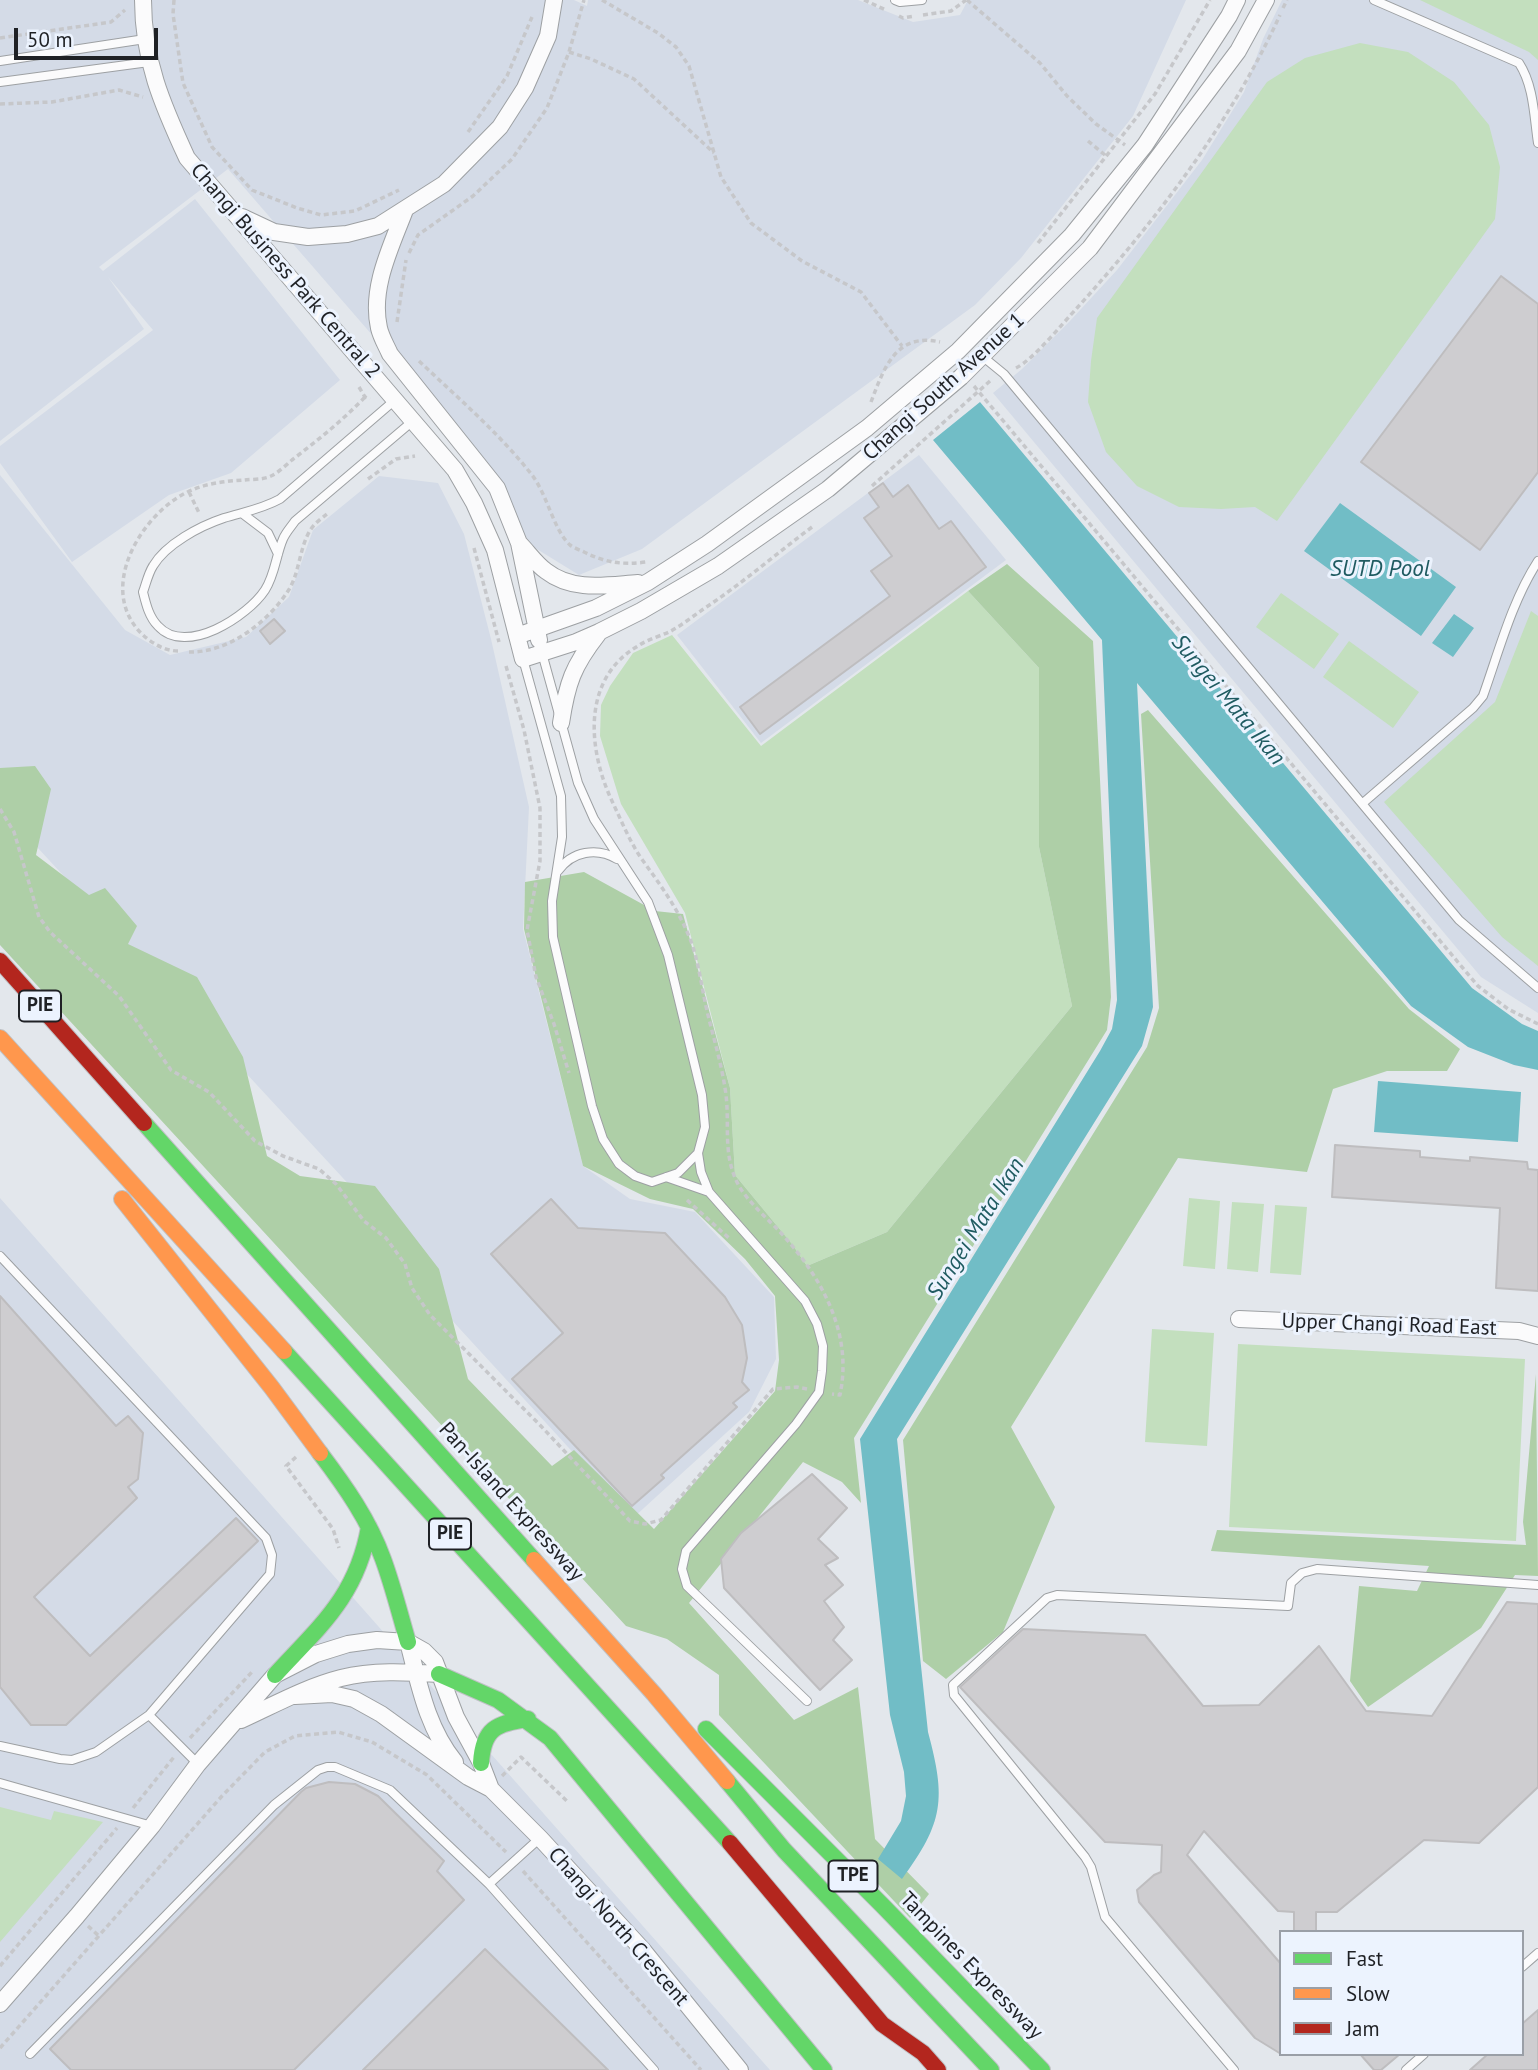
<!DOCTYPE html>
<html>
<head>
<meta charset="utf-8">
<style>
	body { margin:0 }
	#map { position:relative; width:1538px; height:2070px; overflow:hidden; background:#e3e7ec; font-family:"PT Sans",sans-serif }
	canvas { display:block }
	.legend { position:absolute; left:1279px; top:1930px; width:245px; height:126px; box-sizing:border-box; background:#ecf3fe; border:2px solid #9a9fa7; margin:0; padding:9px 12px; list-style:none; font-size:21px; color:#1f2125 }
	.legend li { display:flex; align-items:center; gap:14px; height:35px }
	.legend b { width:35px; border:2px solid #9a9fa7 }
	.scale { position:absolute; left:14px; top:28px; width:144px; height:32px; box-sizing:border-box; border:4px solid #1f2125; border-top:0; padding-left:9px; font-size:21px; line-height:24px; white-space:nowrap; color:#1f2125; -webkit-text-stroke:5px #ecf3fe; paint-order:stroke }
</style>
</head>
<body>
<div id="map">
<canvas width="1538" height="2070"></canvas>
<ul class="legend">
<li><b style="height:9px;background:#63d668"></b>Fast</li>
<li><b style="height:9px;background:#ff974d"></b>Slow</li>
<li><b style="height:9px;background:#b3261e"></b>Jam</li>
</ul>
<div class="scale">50 m</div>
</div>
<script>
const ctx = document.querySelector('canvas').getContext('2d');
ctx.lineJoin = 'round';
function fillPath(path, color) { ctx.fillStyle = color; ctx.fill(path, 'evenodd'); }
function trace(path, color, width, dash) { ctx.strokeStyle = color; ctx.lineWidth = width; ctx.lineCap = dash ? 'butt' : 'round'; ctx.setLineDash(dash || []); ctx.stroke(path); }
function drawText(font, color, halo, rows, align = 'center') {
  ctx.font = font + ' "PT Sans",sans-serif'; ctx.lineWidth = 6; ctx.setLineDash([]); ctx.textBaseline = 'middle'; ctx.strokeStyle = halo; ctx.fillStyle = color; for (const [text, x, y, turn = 0] of rows) {
    ctx.save(); ctx.translate(x, y); ctx.rotate((+turn || 0) * Math.PI / 180); ctx.textAlign = isNaN(turn) ? turn : align; if (halo) ctx.strokeText(text, 0, 0); ctx.fillText(text, 0, 0); ctx.restore();
  }
}
const built = new Path2D(`
	M0,0H574L587,6L588,0H858L913,22L960,15L968,0H1186L1133,116L1021,258L975,305L642,549L579,575L527,543L505,488L228,169L99,267L103,271L195,199L340,380L231,473L169,495L72,562L0,463V446L153,330L108,277L144,329L0,441Z
	M1282,0H1538V1013L1481,977L993,393L1022,369L1069,322L1117,270L1202,160L1244,92L1263,39Z
	M919,455L1006,560L761,743L677,635Z
	M0,475L125,630L170,655L246,637L289,597L313,530L379,476L438,483L464,534L491,639L529,807L523,929L583,1166L630,1199L695,1212L774,1297L776,1359L749,1412L633,1518L438,1305L415,1256L0,807Z
	M0,1198L333,1575L770,2070H0Z`);
const green = new Path2D(`
	M1420,0H1538V60L1529,52Z
	M1360,43L1408,52L1454,82L1489,125L1500,167L1495,219L1277,521L1255,507L1221,509L1179,507L1137,486L1106,452L1088,402L1091,361L1097,318L1267,82L1305,58Z
	M968,591L1039,668V847L1072,1006L887,1232L807,1266L792,1244L735,1175L730,1088L685,913L621,804L600,736L601,705L610,686L633,653L672,635L761,746Z
	M1281,593L1339,634L1314,669L1256,627Z
	M1531,611L1538,616V966L1502,937L1384,802L1495,702Z
	M1349,641L1419,692L1393,728L1323,677Z
	M1189,1198L1220,1201L1215,1269L1183,1266Z
	M1232,1202L1264,1204L1258,1272L1227,1269Z
	M1275,1205L1307,1207L1301,1275L1270,1273Z
	M1152,1329L1214,1333L1207,1446L1145,1442Z
	M1238,1344L1525,1359L1516,1541L1229,1527Z
	M0,1807L51,1820L54,1811L103,1822L0,1942Z`);
const forest = new Path2D(`
	M1007,564L1093,641L1111,997L1107,1030L854,1438L861,1503L842,1482L803,1462L689,1603L794,1720L858,1687L875,1839L929,1894L910,1918L719,1715V1675L667,1639L626,1626L0,945V768L35,766L51,789L36,855L89,895L105,888L137,926L128,944L197,977L243,1057L267,1156L300,1176L375,1186L439,1269L468,1379L552,1466L574,1450L654,1529L775,1391L779,1360L775,1296L745,1259L693,1209L650,1199L583,1166L524,929L525,882L584,872L655,911L683,914L730,1088L735,1175L792,1244L807,1266L887,1232L1072,1006L1039,847V668L968,591Z
	M1148,710L1409,1009L1460,1049L1447,1071H1387L1333,1089L1307,1172L1178,1158L1011,1427L1055,1507L1003,1632L946,1679L923,1661L903,1440L1147,1047L1159,1008L1141,714Z
	M1536,1374L1538,1576L1515,1575L1481,1628L1368,1707L1350,1681L1359,1586L1417,1591L1429,1566L1211,1551L1217,1530L1526,1545L1523,1522Z`);
const water = new Path2D(`
	M980,402L1472,988L1522,1024L1538,1031V1070L1514,1065L1468,1047L1411,1006L1137,683L1153,1007L1142,1046L897,1439L928,1732C946,1799 944,1822 902,1879L878,1859L901,1821L906,1796L904,1772L890,1715L860,1439L1100,1051L1112,1029L1117,1000L1102,640L933,440Z
	M1340,503L1456,587L1421,636L1304,551Z
	M1454,614L1474,628L1453,657L1432,643Z
	M1378,1081L1521,1092L1518,1142L1374,1132Z`);
const building = new Path2D(`
	M1501,276L1538,304V472L1480,550L1361,462Z
	M883,483L893,497L908,485L939,529L951,521L986,567L760,734L740,707L890,596L871,571L892,556L864,518L879,507L869,493Z
	M274,619L285,631L270,644L260,631Z
	M1335,1145L1420,1151V1157L1470,1161V1157L1527,1162L1528,1169L1538,1170V1291L1496,1288L1500,1208L1332,1197Z
	M551,1199L578,1228L665,1233L725,1297L742,1325L747,1358L742,1382L749,1390L733,1403L737,1407L661,1475L664,1478L632,1506L512,1379L563,1333L491,1254Z
	M0,1296L116,1426L128,1416L143,1433L138,1479L128,1487L137,1498L34,1597L90,1656L236,1518L258,1541L66,1725H31L0,1687Z
	M812,1474L847,1508L818,1539L838,1558L825,1565L843,1585L824,1601L844,1627L833,1640L852,1660L820,1690L724,1588L721,1559L741,1533Z
	M1507,1602L1538,1604V1787L1479,1843L1424,1840L1337,1912H1316V1932H1294V1912L1278,1911L1204,1831L1187,1855L1281,1964V2054L1255,2038L1139,1902L1137,1890L1154,1875L1161,1872L1162,1845L1105,1842L960,1687L1023,1629L1145,1635L1203,1706L1259,1705L1319,1646L1366,1711L1432,1716Z
	M329,1782L355,1784L378,1796L444,1861L437,1871L464,1900L294,2070H71L50,2049L301,1792L306,1788Z
	M485,1949L608,2070H363Z
	M1538,2010V2070H1470L1488,2054H1522V2024Z
	M1360,2054H1400L1381,2070H1374Z`);
const path = new Path2D(`
	M174,0L173,14L183,83L212,147L252,190L297,208L321,215L355,211L399,190
	M602,0L658,33L676,47L689,66L721,177L751,223L802,261L861,292L902,346
	M864,0L886,10
	M967,0L1040,63L1067,96L1096,124L1125,145
	M1283,8L1287,0
	M923,15L951,11L966,0
	M899,16L903,18L915,16
	M0,38L111,22L125,10
	M569,52L591,59L634,79L714,153
	M0,104L52,102L119,90L143,97
	M468,132L507,76L532,17
	M1088,141L1105,155
	M1038,243L1155,94L1210,0
	M409,253L418,235L473,196L512,159L547,108L569,52L584,0
	M397,322L406,260
	M419,361C458,398 499,433 532,475C548,496 553,529 570,545C574,548 580,550 584,552C606,563 623,565 646,562
	M1016,368C1034,359 1062,324 1077,308C1157,219 1230,124 1280,15
	M974,386L1478,986L1508,1009L1538,1024
	M359,387L365,397L370,399
	M871,402C884,368 896,332 940,342
	M368,479L396,459L415,456
	M872,486L990,381
	M189,492L200,515
	M812,527C775,555 740,585 702,610C692,617 682,625 671,631C661,636 648,639 638,646C581,679 588,750 612,801C621,820 629,840 641,858C661,886 680,911 692,944C699,965 702,989 707,1011C713,1036 721,1062 725,1088C731,1123 721,1153 739,1186C749,1203 768,1219 781,1233C822,1278 853,1333 840,1395L832,1394
	M474,548L499,642
	M178,651C160,651 140,636 131,620C104,574 148,508 192,490C208,483 227,481 244,480C252,479 263,480 271,476C278,473 286,465 292,460C318,440 342,421 365,397
	M189,652C228,653 268,622 288,591C300,573 299,547 311,529C315,523 322,518 327,514
	M506,666L524,730L540,808V861L527,930L536,977L554,1024L569,1073
	M0,809L14,832L39,917L50,932L119,996L171,1070L209,1092L255,1141L283,1156L319,1169L336,1184L364,1221L386,1238L405,1264L412,1288L430,1315L539,1424L630,1521L645,1524L661,1520L773,1389L797,1387L807,1389
	M687,1200L731,1240
	M296,1457L286,1466L333,1529L339,1548
	M190,1738L252,1672
	M502,1776L521,1757L569,1803
	M133,1808L174,1757
	M523,1871L701,2070
	M88,1926L100,1937
	M0,1966L117,1828
	M0,2048L222,1796L265,1752L295,1736L338,1732L372,1742L427,1775L506,1852`);
const lane = new Path2D(`
	M895,0L900,2L922,0
	M1374,0L1519,63C1534,86 1534,117 1538,143
	M0,61L145,39
	M0,82L149,62
	M982,356L1004,374L1459,920L1538,988
	M395,400L280,499C262,509 244,512 224,518C200,526 166,544 153,566C148,574 146,584 143,592C146,604 149,617 158,626C186,657 248,616 265,590C275,575 276,555 283,539C286,532 291,527 295,521L414,420
	M243,514L268,533L278,554
	M542,653L578,783L594,819L648,902L668,955L702,1095L705,1127L698,1153L701,1172L709,1192L805,1301L817,1324L823,1346L822,1371L819,1392L796,1424L686,1551L682,1569L687,1586L807,1701
	M523,659L561,796L562,837L552,901L553,937L592,1106L603,1139L619,1164L635,1176L652,1182L678,1173L698,1153
	M1363,803L1473,708L1483,696C1499,651 1512,601 1538,561
	M558,871C572,851 597,847 617,859
	M666,1177L709,1192
	M0,1256L266,1538L272,1555L270,1574L149,1715L96,1752L72,1760L60,1759L0,1746
	M149,1715L198,1764
	M0,1783L152,1826
	M489,1884L540,1838
	M1522,1967L1538,1953
	M30,2054L274,1805L318,1770L327,1767H335L390,1790L489,1884L654,2070
	M1234,2070L1105,1917L1091,1867L1085,1857L954,1695L953,1685L1047,1598L1057,1595L1288,1606L1291,1583L1302,1573L1317,1569L1538,1585
	M1406,2070L1424,2054`);
const street = new Path2D(`
	M143,0C143,60 162,104 187,158L455,470L474,503L495,550L523,659L576,642L599,632L641,611L718,566L828,489L961,377L1090,248L1238,51L1266,0
	M405,210C391,247 370,288 379,328C381,337 386,345 390,354L497,488L519,543L539,640
	M242,217L274,232L308,237L347,234L378,226L444,184L500,127L525,88L548,36L554,0
	M519,543C528,552 536,564 546,571C573,592 607,585 638,583
	M517,636L596,608L648,582L707,544L867,428L958,351L1072,235L1145,145L1229,16L1237,0
	M561,723C567,683 573,666 598,634
	M1239,1319L1519,1331L1538,1336
	M408,1642C419,1684 427,1728 455,1762
	M295,1696L332,1694L354,1699L381,1714L468,1777L491,1789L540,1838L642,1949L740,2070
	M241,1720C274,1705 306,1687 341,1678C373,1670 406,1672 439,1674
	M0,2004L77,1916L152,1826L198,1764L275,1675L316,1654L348,1644L377,1640L408,1642L424,1651L435,1662L456,1717L481,1763L491,1789`);
const fast = new Path2D(`
	M144,1123L534,1560
	M284,1351L730,1843
	M320,1453C345,1486 369,1520 383,1559C393,1586 400,1615 408,1642
	M439,1674L498,1700L550,1738L824,2070
	M275,1675C320,1626 357,1596 369,1527
	M706,1729L882,1905L1042,2070
	M481,1763C483,1729 496,1723 528,1719
	M727,1781L784,1850L991,2070`);
const slow = new Path2D(`
	M0,1038L284,1351
	M122,1199L272,1388L320,1453
	M534,1560L654,1694L727,1781`);
const jam = new Path2D(`
	M0,961L144,1123
	M730,1843L882,2024L923,2053L938,2070`);
const shields = [
	[40,1006,42],
	[450,1534,42],
	[853,1876,49]
];
const shieldNames = [
	["PIE",40,1006],
	["PIE",450,1534],
	["TPE",853,1876]
];
const streetNames = [
	["Changi Business Park Central 2",285,271,49],
	["Changi South Avenue 1",944,387,-42],
	["Upper Changi Road East",1389,1325,2],
	["Pan-Island Expressway",511,1502,48],
	["Changi North Crescent",618,1927,49],
	["Tampines Expressway",971,1966,46]
];
const waterNames = [
	["SUTD Pool",1380,569],
	["Sungei Mata Ikan",1228,700,50],
	["Sungei Mata Ikan",976,1229,-58]
];
fillPath(built, '#d4dbe7');
fillPath(green, '#c3dfbe');
fillPath(forest, '#aecfa7');
fillPath(water, '#71bdc6');
fillPath(building, '#cecdd0');
trace(building, '#bebdbf', 2);
trace(lane, '#9da0a3', 10);
trace(street, '#9da0a3', 18);
trace(fast, '#bfc1c4', 18);
trace(slow, '#bfc1c4', 18);
trace(jam, '#bfc1c4', 18);
trace(path, '#c6c7ca', 3.5, [5, 3.5]);
trace(lane, '#fbfbfc', 8);
trace(street, '#fbfbfc', 16);
trace(fast, '#63d668', 16);
trace(slow, '#ff974d', 16);
trace(jam, '#b3261e', 16);
for (const [x, y, w] of shields) { const box = new Path2D(); box.roundRect(x - w / 2, y - 15.5, w, 31, 5); ctx.fillStyle = '#ecf3fe'; ctx.fill(box); trace(box, '#1f2125', 2); }
drawText('bold 19px', '#1f2125', null, shieldNames);
drawText('21px', '#1f2125', '#ecf3fe', streetNames);
drawText('italic 23px', '#1f5b61', '#ecf3fe', waterNames);
</script>
</body>
</html>
